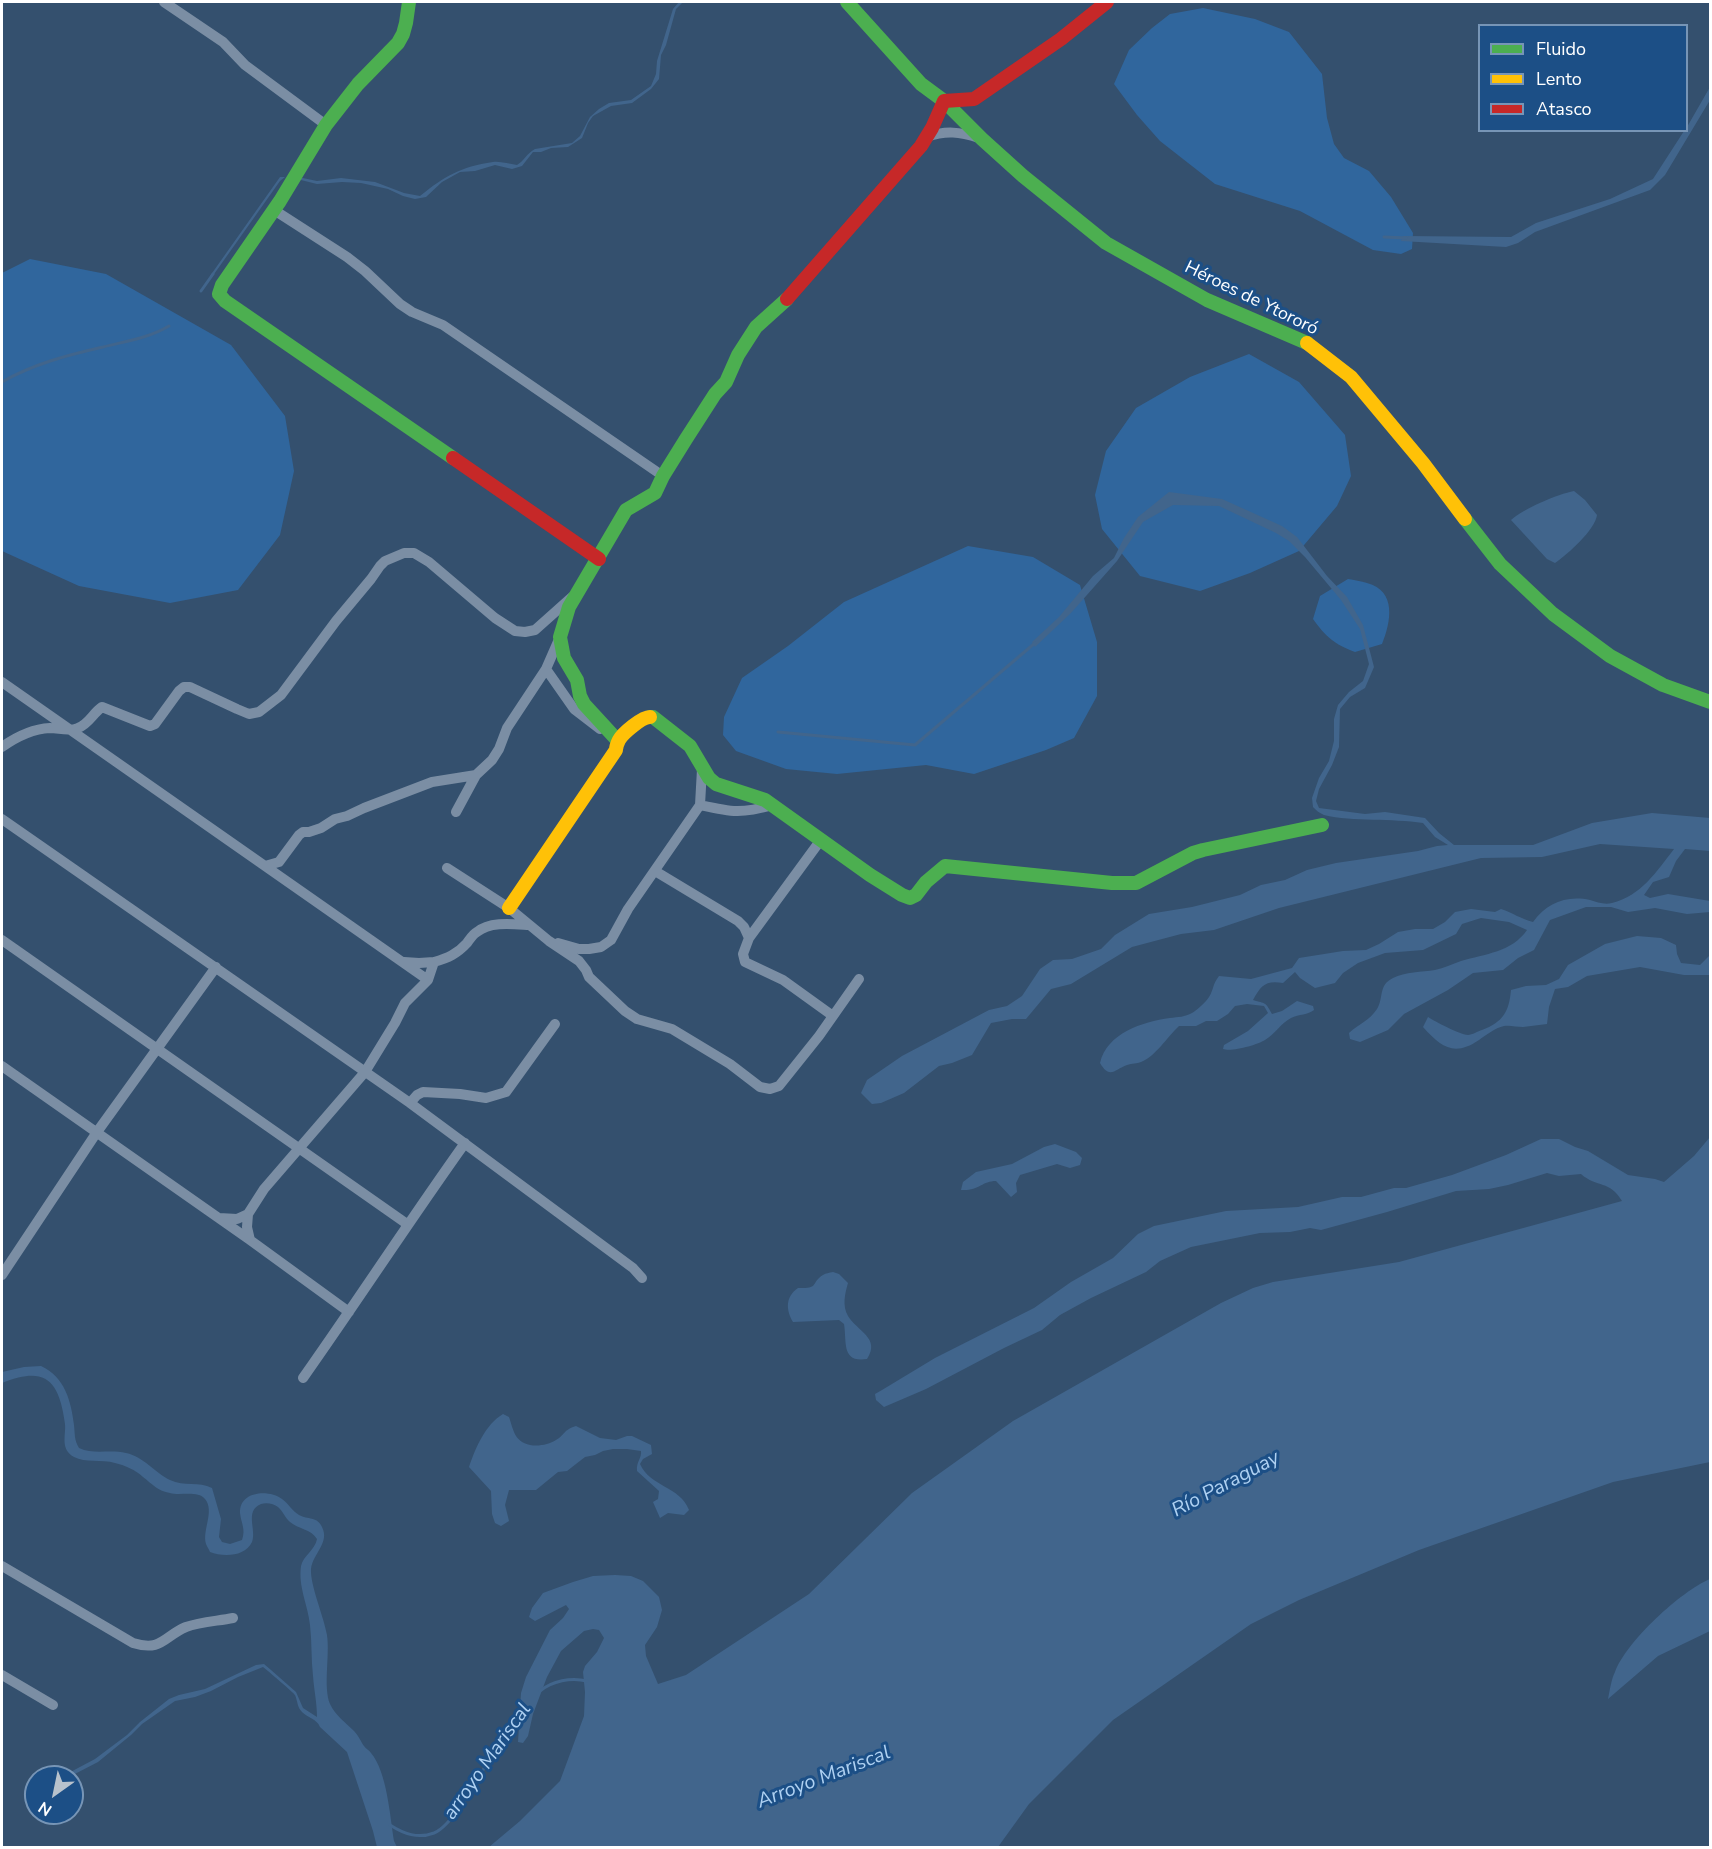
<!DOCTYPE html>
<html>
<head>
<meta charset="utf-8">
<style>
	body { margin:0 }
	#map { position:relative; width:1712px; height:1849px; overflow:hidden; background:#34506e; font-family:"Nunito Sans",sans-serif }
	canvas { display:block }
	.frame { position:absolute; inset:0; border:3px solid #fff; pointer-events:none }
	.legend { position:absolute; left:1478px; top:24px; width:210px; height:108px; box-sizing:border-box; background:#1c4f86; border:2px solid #7795b6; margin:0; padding:8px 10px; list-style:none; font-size:18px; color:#fff }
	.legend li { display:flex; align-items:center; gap:12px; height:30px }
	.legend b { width:30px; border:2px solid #7795b6 }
	.north { position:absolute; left:24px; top:1765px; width:60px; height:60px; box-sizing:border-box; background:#1c4f86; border:2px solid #7795b6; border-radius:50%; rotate:213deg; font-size:16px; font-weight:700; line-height:24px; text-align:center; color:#fff }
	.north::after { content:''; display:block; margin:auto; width:21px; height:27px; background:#b8c2cc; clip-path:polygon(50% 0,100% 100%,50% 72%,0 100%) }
</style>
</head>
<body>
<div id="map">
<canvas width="1712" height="1849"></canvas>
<div class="frame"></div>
<ul class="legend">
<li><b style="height:8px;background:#4caf50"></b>Fluido</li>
<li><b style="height:8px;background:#ffc107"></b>Lento</li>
<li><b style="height:8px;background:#c62828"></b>Atasco</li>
</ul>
<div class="north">N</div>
</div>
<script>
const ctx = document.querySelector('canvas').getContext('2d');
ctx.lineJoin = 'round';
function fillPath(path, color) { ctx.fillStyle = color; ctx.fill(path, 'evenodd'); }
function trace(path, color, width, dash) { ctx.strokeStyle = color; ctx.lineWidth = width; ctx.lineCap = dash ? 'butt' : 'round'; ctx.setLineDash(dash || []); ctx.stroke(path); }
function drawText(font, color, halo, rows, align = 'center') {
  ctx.font = font + ' "Nunito Sans",sans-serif'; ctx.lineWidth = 6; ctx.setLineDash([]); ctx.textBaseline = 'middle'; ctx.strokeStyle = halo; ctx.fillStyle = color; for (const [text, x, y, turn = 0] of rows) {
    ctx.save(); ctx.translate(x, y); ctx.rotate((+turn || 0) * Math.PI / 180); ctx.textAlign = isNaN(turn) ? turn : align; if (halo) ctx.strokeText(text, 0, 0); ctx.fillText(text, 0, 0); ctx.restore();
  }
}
const green = new Path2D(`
	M1203,8L1255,19L1289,32L1322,74L1327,118L1334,144L1344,158L1369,171L1391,197L1413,233L1412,249L1401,254L1373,250L1300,211L1215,184L1160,141L1137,115L1114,84L1129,50L1152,28L1170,14Z
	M30,259L106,274L231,345L285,416L294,471L280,535L238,590L170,603L79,586L2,551V273Z
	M1249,354L1299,382L1345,435L1351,476L1337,506L1299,551L1250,573L1200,591L1140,576L1102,529L1095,495L1106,451L1136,408L1190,377Z
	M968,546L1033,557L1080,585L1097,642V696L1074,738L1046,750L974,774L926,765L837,774L786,769L736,751L723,735L724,717L742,678L788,646L844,602Z
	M1348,579C1354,580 1361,581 1367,583C1397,591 1391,622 1382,644L1355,652C1334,644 1326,637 1313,619L1320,596Z`);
const water = new Path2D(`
	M679,2H683L676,9L666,45L661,55L659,79L651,89L632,103L611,106L593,116L588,123L582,138L568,147L551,148L541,152H533L522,166L512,169L495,165L475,171L460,172L442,182L426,197L415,199L403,196L388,189L361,183L342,182L317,184L297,179L298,177L317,181L341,178L375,182L404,193L420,196C445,176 460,167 493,162C500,161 509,164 517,165C524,161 527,153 535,149L572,143L580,136L590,117L599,109L609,103L631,100L651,86L656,74L657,61L673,9Z
	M1710,87V100L1665,175L1650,190L1535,232L1518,243L1506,247L1401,241L1403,236L1511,237L1536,223L1610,199L1653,179L1684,131L1686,130L1687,127Z
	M280,177H285L280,181L212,277L210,276Z
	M1574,491L1585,500L1597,515C1595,530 1568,554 1555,563L1547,559L1511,520C1523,509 1558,494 1574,491Z
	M1169,492L1222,499L1282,526L1297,537L1327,576L1347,597L1363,625L1374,667L1365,688L1350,697L1340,709L1339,747L1332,765L1319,789L1316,801L1319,808L1365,814L1385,812L1425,818L1439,833L1454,845H1533L1592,823L1652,813L1710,818V851L1685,849L1676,861L1669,877L1653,882L1644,895L1650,898L1668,894L1710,901V912L1687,914L1655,908L1628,912L1611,907H1586L1550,920L1534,950L1518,958L1503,970L1473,973L1448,990L1404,1014L1388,1030L1360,1042L1350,1039L1349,1033C1360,1023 1369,1021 1377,1009C1384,998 1378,985 1393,978C1405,972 1422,972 1435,970C1444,968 1452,964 1461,961C1485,954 1512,952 1527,930L1509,922L1481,918L1462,924L1456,934L1423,950L1385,953L1358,963L1343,973L1335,983L1315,988L1300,978L1295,972L1283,983C1266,980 1261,985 1253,1000C1266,1004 1265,1001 1272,1014L1282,1011L1297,1001L1313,1006L1314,1010C1308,1015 1299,1014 1291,1018C1281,1023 1275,1034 1265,1040C1257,1045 1232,1052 1223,1049L1224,1045L1248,1031L1268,1013L1264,1006L1247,1004L1235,1006L1228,1014L1217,1021H1206L1196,1026H1179C1167,1037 1156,1056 1141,1062C1137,1064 1132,1063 1127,1065C1115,1069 1110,1080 1100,1063C1107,1033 1142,1022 1170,1018C1178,1017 1185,1017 1192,1013C1197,1010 1206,1002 1209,997C1214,989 1212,985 1219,976L1251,979L1292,968L1299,958L1343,951L1366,950L1379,944L1398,932L1415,929H1433L1445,922L1455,912L1471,909L1495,912L1501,909C1513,913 1521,919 1533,922C1547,903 1566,895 1590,900C1597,902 1604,905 1612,903C1641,896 1657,871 1674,849L1600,844L1542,857L1481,858L1279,908L1214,930L1181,934L1132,947L1071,984L1051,989L1026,1019H1012L991,1023L972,1055L952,1063L939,1066L904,1093L881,1103L872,1104L861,1093L867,1080L902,1056L989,1010L1007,1006L1022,996L1040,969L1053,960L1072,959L1101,949L1115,935L1149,914L1192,907L1240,895L1261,885L1285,880L1307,870L1336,863L1418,851L1437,846L1448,845L1435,837L1423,823C1392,818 1353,822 1324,815C1319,813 1316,810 1313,807L1312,798L1319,778L1329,761L1334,741V719L1338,705L1349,692L1363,681L1369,664L1360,629L1341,600L1305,557L1289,541L1276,533L1219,506L1173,505L1143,522L1117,561L1071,613L1035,647L1032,642L1059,617L1093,576L1114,558L1124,538L1138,517Z
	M1637,936L1661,938L1676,945L1677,954L1681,963L1700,965L1710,955V975H1684L1640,967L1587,976L1568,987L1555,989L1549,1007L1547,1024C1539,1025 1531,1026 1523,1027C1517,1027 1510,1025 1504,1026C1495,1028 1486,1035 1479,1040C1454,1057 1441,1047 1423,1027L1428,1017C1436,1022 1459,1034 1468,1035C1472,1035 1478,1031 1482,1030C1503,1022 1509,1012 1511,990L1526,986L1546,985L1559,979L1568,965L1605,944Z
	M1710,1137V1462L1613,1482L1419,1550L1299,1600L1251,1624L1113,1720L1029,1804L998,1847H489L520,1821L560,1781L584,1716L585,1692L583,1672L585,1666L597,1652L604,1638L599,1630L593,1629L584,1631L561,1651L547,1677L533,1714L528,1736L523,1743L518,1742L521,1693L526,1677L550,1630L563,1618L569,1609L566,1605L535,1621L529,1617L532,1608L543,1593L573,1582L593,1576L615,1575L631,1576L643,1581L659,1597L662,1610L657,1627L645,1645L646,1656L658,1684L686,1675L809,1594L912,1493L1013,1421L1221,1303L1253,1288L1273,1282L1399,1262L1622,1201C1610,1180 1597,1188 1581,1174L1559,1176L1547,1173L1508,1185L1489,1189L1456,1191L1387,1212L1321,1230L1310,1228L1290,1232L1260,1233L1191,1247L1160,1261L1146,1272L1091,1298L1060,1315L1042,1330L1004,1348L926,1389L884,1407L876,1400L875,1394L882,1390L935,1358L1034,1308L1071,1282L1113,1258L1138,1234L1154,1226L1226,1211L1298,1207L1342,1197H1361L1394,1188H1406L1452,1175L1506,1155L1541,1139H1559L1575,1147L1588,1151L1628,1175L1655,1179L1664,1182L1694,1156Z
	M1055,1144L1076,1152L1082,1158L1080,1165L1070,1168L1057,1164L1020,1175L1016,1183L1017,1192L1011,1197L996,1181C982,1181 979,1191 961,1190L963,1182L976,1172L1012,1164L1044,1147Z
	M833,1272L839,1274L848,1283C845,1293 842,1306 848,1316C857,1331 881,1338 867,1359C841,1363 847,1342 844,1324L839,1320L793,1322C786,1310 785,1297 798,1288C820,1289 810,1283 823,1275C826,1273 829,1273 833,1272Z
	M41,1366C65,1377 71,1401 74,1425C75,1434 74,1440 79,1448C94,1455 110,1449 126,1453C144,1457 154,1472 170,1480C184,1487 199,1481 212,1488L221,1519L219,1537L222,1542L230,1544L242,1540C246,1529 241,1523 240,1513C239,1491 269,1489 282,1499C289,1504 292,1511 299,1515C308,1520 317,1516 322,1527C330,1543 313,1553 311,1569C310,1585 324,1617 327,1635C330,1655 323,1687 330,1704C335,1715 346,1723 354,1731C359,1736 361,1742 364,1746C366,1749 369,1750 371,1753C387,1772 390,1816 394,1841L397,1847H377L373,1831L347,1752L320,1727C317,1719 308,1718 302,1712C297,1707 298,1702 295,1695C294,1693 267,1670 263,1667L238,1677L211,1691L195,1697L175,1701L142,1724L131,1735L98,1762L69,1777H61L95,1759L127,1735L140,1722L169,1699L179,1695L205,1689L256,1665L264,1664L271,1670L296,1692L303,1708L317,1717C317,1703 314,1690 313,1676C311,1659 312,1642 310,1625C308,1605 298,1587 301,1566C303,1556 315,1550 317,1539C311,1529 298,1529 290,1522C285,1518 283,1511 278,1507C274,1504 267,1502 261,1504C244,1511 257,1530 252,1542C245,1557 223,1557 210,1552C209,1549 207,1547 206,1544C202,1530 215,1511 205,1499C198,1490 180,1496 170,1493C158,1491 152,1484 143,1477C136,1470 124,1465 115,1463C102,1459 85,1463 74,1457C60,1449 66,1436 65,1424C59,1379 45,1366 2,1383V1372L24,1367Z
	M503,1414L509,1417C511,1423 513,1431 516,1436C524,1449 545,1447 556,1440C565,1435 563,1430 576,1426L600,1438L616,1440L627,1436H632L651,1445L652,1454L643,1459L640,1464C650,1487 680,1486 689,1510L684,1515L668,1513L660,1518L653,1502L658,1499L659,1491L637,1471C636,1462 642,1458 641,1451L627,1449H613L603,1451L595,1455L585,1457L567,1471L558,1472L536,1490H509L505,1505L509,1521L501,1526L495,1523L492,1514L491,1491L469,1467C476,1447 485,1425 503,1414Z
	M1710,1579V1631L1658,1656L1608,1699C1610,1690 1611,1680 1615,1672C1626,1642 1681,1591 1710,1579Z`);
const stream = new Path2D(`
	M1384,237L1406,238
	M201,291L213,274
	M2,382C33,364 68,355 103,347C126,341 149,338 169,326
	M778,732L915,745L1035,643
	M540,1691C552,1681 571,1677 587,1681
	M390,1825C404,1834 418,1839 434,1833C461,1822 498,1735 522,1709`);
const street = new Path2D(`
	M164,2L223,42L245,65L326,125
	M927,137C946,130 960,132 979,138
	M274,210L347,257L365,271L400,304L412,312L443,325L663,476
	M560,637L546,669L574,709L600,729
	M2,682L428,980
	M2,747C16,737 32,729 50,728C59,728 69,732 78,728C89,724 93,713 102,707L150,726L155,724L179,691L184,687H190L237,709L249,714L259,712L281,695L336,621L371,579L380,566L385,561L404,553H414L429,562L495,618L515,631L525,632L535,630L572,597
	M700,805C732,812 740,814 773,805
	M456,812L476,775L492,760L499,749L507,728L546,669
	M2,819L410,1103L633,1268L642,1278
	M820,841L749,938L743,954L745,962L783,980L833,1016
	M265,866L279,862L299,835L303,832H309L321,828L335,819L347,816L364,808L432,782L476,775
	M447,868L509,908L549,941L579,961L586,970L589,977L625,1011L637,1019L672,1029L730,1064L760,1087L770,1089L779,1086L819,1036L859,979
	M655,871L738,921L744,927L749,938
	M2,940L407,1224
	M558,943L579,949H589L601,947L611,940L628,909L700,805L702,769
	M404,962L419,963L434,962
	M2,1066L250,1240L349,1312
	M410,1103L417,1095L423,1092L460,1094L486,1098L506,1092L555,1024
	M219,1218L237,1219L248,1214
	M250,1240L247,1227L248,1214L264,1189L365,1072L395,1023L405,1003L428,980L434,962C448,958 457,954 467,943C470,939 473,934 477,932C490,921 513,924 529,925
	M2,1275L97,1132L216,967
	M303,1378C358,1300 410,1220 465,1143
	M2,1566L133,1643C162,1652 164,1636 186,1627C200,1622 218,1621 233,1618
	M2,1675L53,1705`);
const fast = new Path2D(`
	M409,2L406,23L403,34L398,43L358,84L326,125L280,201L222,285L219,294L225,301L453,458
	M847,2L921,84L944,101L982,139L1023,176L1106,243L1207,300L1307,343
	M1465,519L1500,564L1553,614L1610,656L1663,685L1710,702
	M650,717H653L690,746L709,778L716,784L765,800L870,875L902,895L910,898L916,895L926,882L945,866L1112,883H1136L1193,853L1203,850L1322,825
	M618,741L584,704L580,696L577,680L564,658L560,637L569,607L626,510L655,493L663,476L686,439L715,394L726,382L738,355L756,327L787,299`);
const slow = new Path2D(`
	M1307,343L1351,377L1423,463L1465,519
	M509,908L616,750C616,748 618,742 619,740C623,733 642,717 650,717`);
const jam = new Path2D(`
	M944,101L974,99L1061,39L1107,2
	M787,299L921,146L932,128L944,101
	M453,458L599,559`);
const streetNames = [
	["Héroes de Ytororó",1251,299,26]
];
const waterNames = [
	["Río Paraguay",1226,1485,-28],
	["arroyo Mariscal",488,1762,-55],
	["Arroyo Mariscal",824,1778,-21]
];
fillPath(green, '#30669d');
fillPath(water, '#41658c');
trace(stream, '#41658c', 3);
trace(street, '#7b8ea4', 10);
trace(fast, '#4caf50', 14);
trace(slow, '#ffc107', 14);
trace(jam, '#c62828', 14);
drawText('18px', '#fff', '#1c4f86', streetNames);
drawText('italic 20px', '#afd1f2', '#1c4f86', waterNames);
</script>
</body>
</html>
